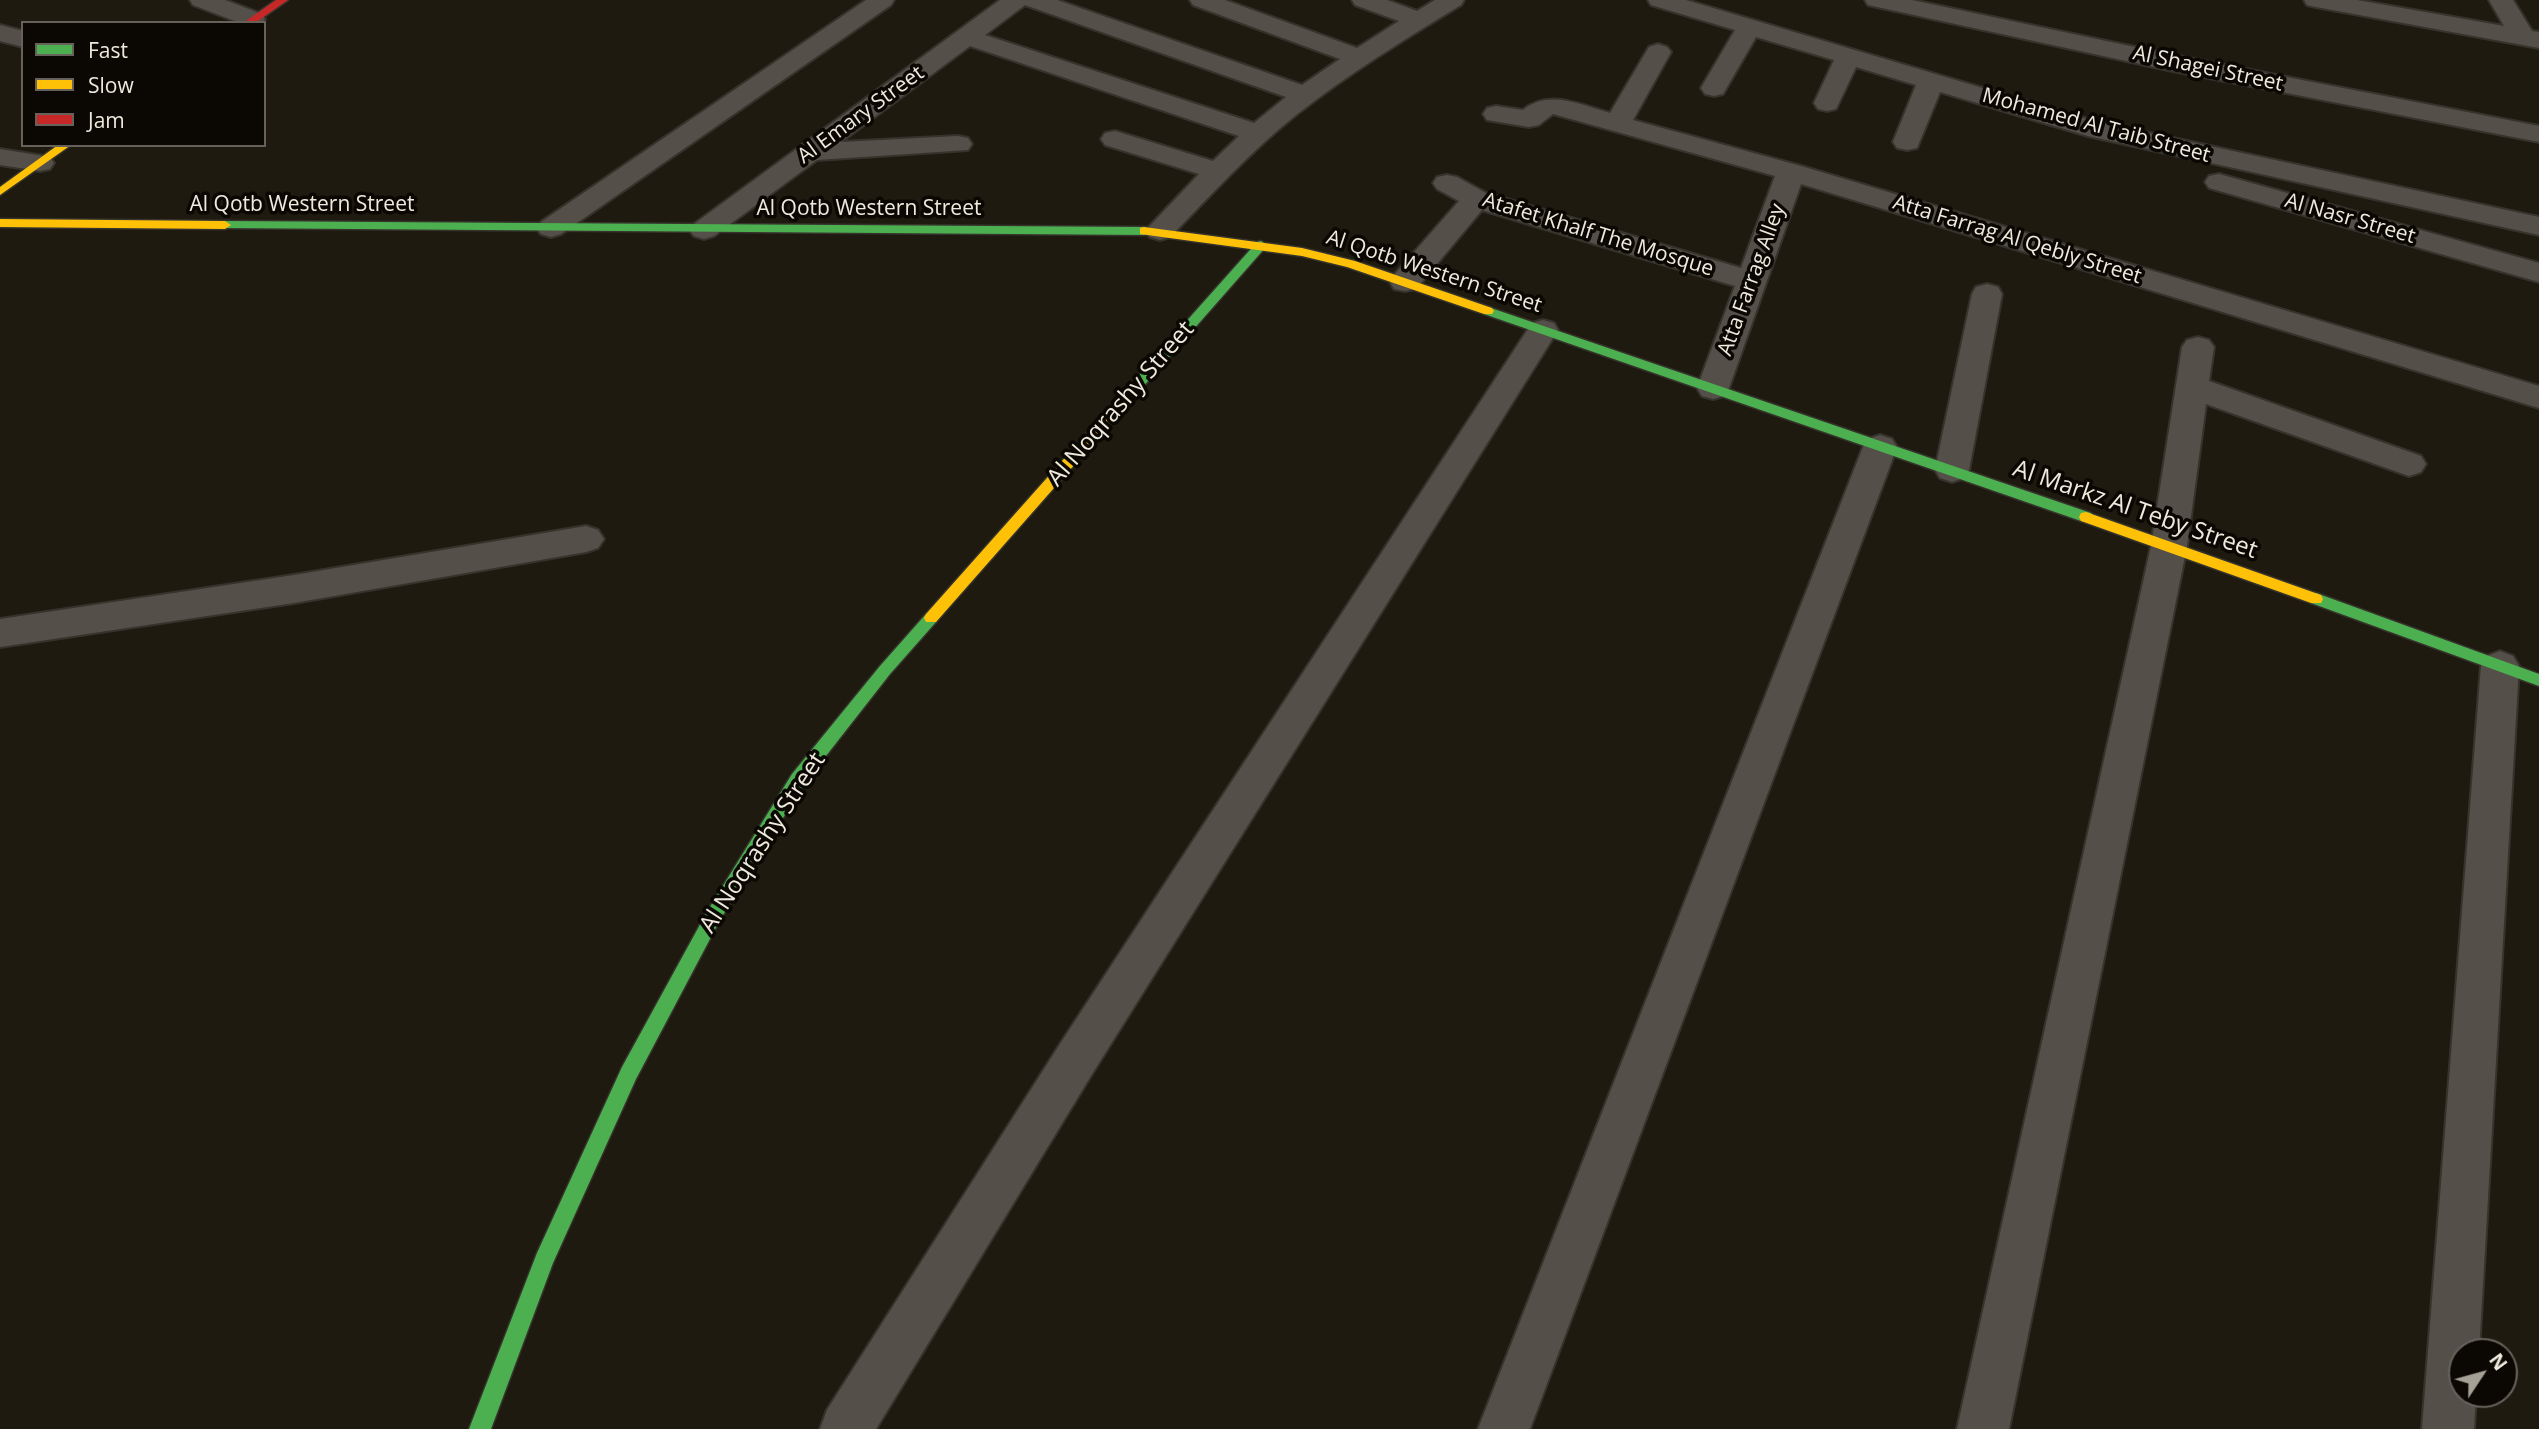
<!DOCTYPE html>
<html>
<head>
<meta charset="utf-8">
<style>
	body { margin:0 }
	#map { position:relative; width:2539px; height:1429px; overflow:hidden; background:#1e1a10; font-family:"Open Sans",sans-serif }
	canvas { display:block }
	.legend { position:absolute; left:21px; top:21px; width:245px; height:126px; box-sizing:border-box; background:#0b0803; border:2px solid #66625b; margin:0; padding:9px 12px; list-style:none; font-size:21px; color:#eeeade }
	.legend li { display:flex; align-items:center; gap:14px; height:35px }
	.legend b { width:35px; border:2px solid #66625b }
	.north { position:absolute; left:2448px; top:1338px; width:70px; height:70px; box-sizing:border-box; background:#0b0803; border:2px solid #66625b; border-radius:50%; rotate:54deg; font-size:19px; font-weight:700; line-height:28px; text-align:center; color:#eeeade }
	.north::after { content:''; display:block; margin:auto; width:24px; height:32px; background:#a5a196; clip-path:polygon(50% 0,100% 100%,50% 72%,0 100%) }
</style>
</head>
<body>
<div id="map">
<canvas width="2539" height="1429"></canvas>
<ul class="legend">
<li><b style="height:9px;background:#4caf50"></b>Fast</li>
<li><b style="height:9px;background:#ffc107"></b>Slow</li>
<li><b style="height:9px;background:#c62828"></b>Jam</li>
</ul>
<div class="north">N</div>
</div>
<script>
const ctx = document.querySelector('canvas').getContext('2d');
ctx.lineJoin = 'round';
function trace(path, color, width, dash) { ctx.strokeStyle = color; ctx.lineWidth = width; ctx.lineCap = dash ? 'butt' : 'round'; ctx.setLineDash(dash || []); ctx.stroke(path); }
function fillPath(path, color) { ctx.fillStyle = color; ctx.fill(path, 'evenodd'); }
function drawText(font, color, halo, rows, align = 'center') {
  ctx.font = font + ' "Open Sans",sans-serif'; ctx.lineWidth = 7; ctx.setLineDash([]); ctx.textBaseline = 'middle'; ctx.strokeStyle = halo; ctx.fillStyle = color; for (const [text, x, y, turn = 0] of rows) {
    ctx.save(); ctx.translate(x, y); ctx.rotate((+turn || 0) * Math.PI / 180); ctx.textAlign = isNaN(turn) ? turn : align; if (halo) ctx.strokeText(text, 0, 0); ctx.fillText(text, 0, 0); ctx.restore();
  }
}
const street = new Path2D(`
	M190,0H225L262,14L265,19L263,23H240L193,5Z
	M866,0H894L891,5L561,234L551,237L541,234L536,228L541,222Z
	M1000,0H1057L1302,85L1340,59L1193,5L1190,0H1225L1357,48L1399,21L1355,5L1352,0H1387L1417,11L1435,0H1464L1461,5C1405,39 1348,74 1296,115C1251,151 1211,195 1170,237L1160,240L1150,237L1145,231L1199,174L1105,145L1101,139L1105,133L1115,131L1213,161L1239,136L970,46L841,142L958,136L968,138L972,144L968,150L817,160L714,236L704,239L694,236L689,230L694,224ZM1025,5L1286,97L1254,123L985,35Z
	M1648,0H1686L2094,121L2539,217V235L2088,136L1940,92L1917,148L1907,150L1897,148L1893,142L1916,85L1856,67L1836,109L1827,111L1818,109L1814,103L1834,60L1756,37L1723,94L1714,96L1705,94L1701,88L1735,30L1651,5Z
	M1865,0H1912L2168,54L2539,126V142L2168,70L1877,7L1868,5Z
	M2304,0H2357L2504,26L2489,0H2513L2532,31L2539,32V48L2316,7L2307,5Z
	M0,25L23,31V47L0,41Z
	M1658,44L1667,47L1671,52L1633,120L1801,166L2539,386V408L1801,184L1729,388L1724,396L1713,399L1702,396L1697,388L1735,286L1482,210L1416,289L1405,291L1394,289L1390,282L1394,275L1459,201L1437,189L1433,183L1437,177L1447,175L1457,177L1486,193L1741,268L1775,176L1553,114L1539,125L1529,127L1487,120L1483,114L1487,108L1496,106L1523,110C1549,89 1581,105 1610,113L1649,47Z
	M0,149L50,157L54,163L50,169L40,171L0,165Z
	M2219,174L2539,263V282L2209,188L2205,182L2209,176Z
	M1987,284L1998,287L2002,294L1969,470L1964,478L1952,482L1940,478L1935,470L1972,294L1976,287Z
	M1543,320L1554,323L1558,330L1092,1074L876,1429H820L827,1410L1060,1044L1532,323Z
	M2198,337L2209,340L2214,347L2209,381L2421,456L2426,464L2421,472L2409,476L2206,404L2187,546L2009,1429H1957L2151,546L2182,347L2187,340Z
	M1880,435L1892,439L1897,447L1530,1429H1478L1863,447L1868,439Z
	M586,526L598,530L604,539L598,548L586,552L294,603L0,647V619L294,575Z
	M2500,651L2513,656L2519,666L2479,1352H2462V1394H2476L2474,1429H2422L2481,666L2487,656Z`);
const fast = new Path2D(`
	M225,221L1144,227L1150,231L1144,235L221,228L219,225Z
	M1261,241L1267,245L1265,248L1120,413H1110V407L1257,242Z
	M1488,307L2091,513L2093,517L2086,522L2081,521L1484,314L1482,311Z
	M2316,593L2539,674V686L2311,603L2309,599L2311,595Z
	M931,612L938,618L936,622L890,674L804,784L720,920L636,1079L553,1263L491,1429H469L537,1253L622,1067L708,910L792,774L880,666L926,614Z`);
const slow = new Path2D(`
	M58,145H71L0,195V187Z
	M0,219L225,221L231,225L225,229L0,227Z
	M1144,227L1302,248L1355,261L1492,308L1494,311L1492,314H1484L1347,267L1302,256L1140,234V228Z
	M1115,405L1122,410L1120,413L936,622H926L924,618L926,614L1110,407Z
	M2086,512L2321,595L2323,599L2321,603H2311L2081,521L2079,517L2081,513Z`);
const jam = new Path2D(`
	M276,0H288L255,23H243Z`);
const farStreetnames = [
	["Al Shagei Street",2208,69,12],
	["Al Emary Street",861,115,-36],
	["Mohamed Al Taib Street",2096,126,15],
	["Al Qotb Western Street",302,205],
	["Al Qotb Western Street",869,209],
	["Al Nasr Street",2350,219,16],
	["Atafet Khalf The Mosque",1598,235,17],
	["Atta Farrag Al Qebly Street",2017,240,17],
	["Al Qotb Western Street",1434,272,18],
	["Atta Farrag Alley",1752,280,-70]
];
const streetNames = [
	["Al Noqrashy Street",1121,404,-49],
	["Al Markz Al Teby Street",2135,510,19],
	["Al Noqrashy Street",763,843,-57]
];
trace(street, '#35332c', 4);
trace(fast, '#35332c', 3);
trace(slow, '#35332c', 3);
trace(jam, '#35332c', 3);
fillPath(street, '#545049');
fillPath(fast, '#4caf50');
fillPath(slow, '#ffc107');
fillPath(jam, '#c62828');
drawText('21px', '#eeeade', '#0b0803', farStreetnames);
drawText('24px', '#eeeade', '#0b0803', streetNames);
</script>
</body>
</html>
